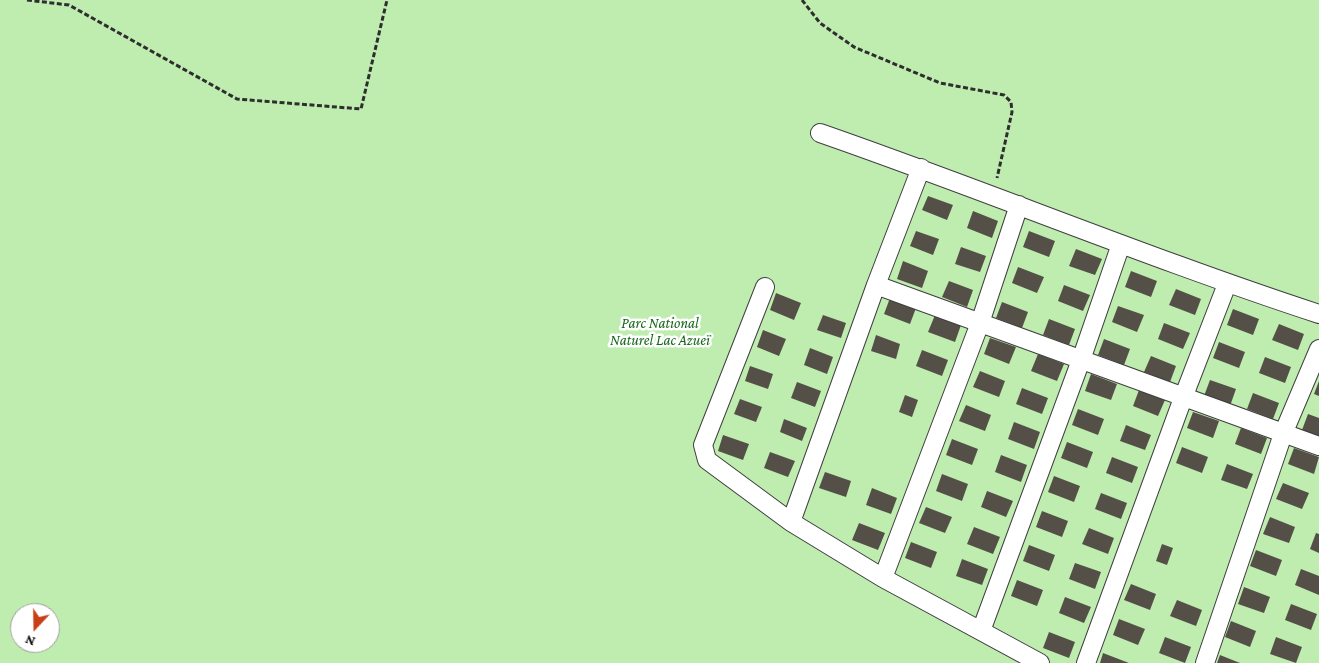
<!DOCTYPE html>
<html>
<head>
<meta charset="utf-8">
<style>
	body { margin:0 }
	#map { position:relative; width:1319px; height:663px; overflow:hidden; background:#fdffea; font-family:"Crimson Pro",serif }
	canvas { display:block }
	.north { position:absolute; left:10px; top:603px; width:50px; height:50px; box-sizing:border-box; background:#fff; border:1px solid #9e9e9e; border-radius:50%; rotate:201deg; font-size:14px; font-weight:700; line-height:20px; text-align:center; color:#0c0c0c }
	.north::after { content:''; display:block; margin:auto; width:18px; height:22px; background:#c84018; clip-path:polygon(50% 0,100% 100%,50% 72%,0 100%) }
</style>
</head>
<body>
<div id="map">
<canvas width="1319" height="663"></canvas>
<div class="north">N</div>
</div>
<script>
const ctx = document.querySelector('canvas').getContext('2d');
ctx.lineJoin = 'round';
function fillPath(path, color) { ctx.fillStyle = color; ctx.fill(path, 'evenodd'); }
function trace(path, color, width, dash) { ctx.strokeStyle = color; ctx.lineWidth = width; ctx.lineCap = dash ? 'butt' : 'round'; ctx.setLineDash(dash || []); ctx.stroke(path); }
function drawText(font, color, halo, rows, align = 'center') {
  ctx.font = font + ' "Crimson Pro",serif'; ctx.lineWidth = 5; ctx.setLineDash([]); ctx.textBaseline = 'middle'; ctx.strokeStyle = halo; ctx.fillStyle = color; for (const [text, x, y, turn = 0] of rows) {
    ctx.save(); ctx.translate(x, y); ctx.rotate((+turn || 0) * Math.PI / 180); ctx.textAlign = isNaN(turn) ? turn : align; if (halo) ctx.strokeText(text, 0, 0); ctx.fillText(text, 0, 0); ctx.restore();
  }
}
const green = new Path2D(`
	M0,0H1319V663H0ZM20,613H50V643H20Z`);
const building = new Path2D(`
	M928,196L953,205L947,220L922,210Z
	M973,211L998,221L992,238L967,228Z
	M916,231L939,239L933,255L910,246Z
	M1029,231L1055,241L1049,257L1023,247Z
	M961,247L986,256L980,272L955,264Z
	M1076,249L1102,259L1095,275L1069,266Z
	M903,261L928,271L922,288L897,279Z
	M1018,267L1044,277L1037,293L1012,283Z
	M1131,271L1157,281L1151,297L1125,287Z
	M949,281L973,290L967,307L942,297Z
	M1064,285L1090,295L1083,311L1058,301Z
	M1176,289L1201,299L1195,315L1169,305Z
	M776,293L801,303L794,320L770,310Z
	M890,298L916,308L910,324L884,314Z
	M1002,302L1028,312L1022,328L996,318Z
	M1118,306L1144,315L1137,332L1112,322Z
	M1233,309L1259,319L1253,335L1227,325Z
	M823,315L846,323L841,338L817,330Z
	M935,315L961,325L955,342L928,332Z
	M1049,319L1075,329L1069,345L1043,335Z
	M1164,323L1190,333L1183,349L1158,339Z
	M1279,324L1304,334L1298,350L1272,340Z
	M763,330L786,339L779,356L757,347Z
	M876,335L900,344L896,359L871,351Z
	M990,338L1016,347L1009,364L984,354Z
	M1104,339L1130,349L1124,365L1098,355Z
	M1219,342L1245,352L1239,368L1213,358Z
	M810,348L833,357L827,374L804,365Z
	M922,350L948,360L942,376L916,366Z
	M1038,354L1064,364L1057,381L1031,371Z
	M1151,356L1176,366L1170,382L1144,372Z
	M1265,357L1291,367L1285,383L1259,373Z
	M750,366L773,374L768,389L745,381Z
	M980,371L1005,381L999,397L973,387Z
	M1091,374L1117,384L1111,400L1085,391Z
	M1210,380L1236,389L1230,406L1204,396Z
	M1319,381V396L1314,394Z
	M797,382L821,391L815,407L791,398Z
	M1022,388L1048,398L1042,414L1016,404Z
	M1139,390L1165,400L1158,416L1133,406Z
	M1253,393L1279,403L1273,419L1247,409Z
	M905,395L918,400L912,417L899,412Z
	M740,399L762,407L756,422L734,414Z
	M966,405L991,415L985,431L959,421Z
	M1078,409L1104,419L1098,435L1072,425Z
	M1193,412L1219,421L1213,438L1187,428Z
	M1308,414L1319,418V437L1302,430Z
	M784,419L807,428L802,441L780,432Z
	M1014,422L1040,432L1034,449L1008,439Z
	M1126,425L1151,435L1145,450L1120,441Z
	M1241,428L1267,438L1261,454L1235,444Z
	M723,435L749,444L743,460L718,451Z
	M952,439L978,449L972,465L946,455Z
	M1067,442L1093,452L1087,468L1061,458Z
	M1182,447L1208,457L1202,473L1176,463Z
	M1294,448L1319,457L1314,474L1288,464Z
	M770,452L795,461L788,477L764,468Z
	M1001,455L1027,465L1021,482L995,472Z
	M1112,457L1138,467L1132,483L1106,473Z
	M1227,464L1253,474L1247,489L1221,480Z
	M825,472L851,481L846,497L819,488Z
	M942,474L968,484L962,501L936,491Z
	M1054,476L1080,486L1074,502L1048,492Z
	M1283,483L1309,493L1302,509L1276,499Z
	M872,488L897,498L891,514L866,505Z
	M987,491L1013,501L1006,517L981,507Z
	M1101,493L1127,503L1121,519L1095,509Z
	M926,507L952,517L945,533L919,523Z
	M1042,511L1068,521L1062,537L1036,527Z
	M1270,517L1295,527L1289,543L1263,534Z
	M859,523L885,533L878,550L852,540Z
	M974,527L1000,537L993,554L967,544Z
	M1089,528L1114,538L1108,554L1082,544Z
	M1316,533L1319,534V553L1310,549Z
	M911,542L937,552L931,568L905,558Z
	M1162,544L1173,548L1167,565L1156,561Z
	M1029,545L1055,555L1049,571L1023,561Z
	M1256,550L1282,560L1276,576L1250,566Z
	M962,559L988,569L982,585L956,576Z
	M1075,563L1101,572L1095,589L1069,579Z
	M1301,569L1319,576V595L1295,585Z
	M1017,580L1043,590L1037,606L1011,596Z
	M1131,584L1156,594L1150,610L1124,600Z
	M1244,587L1270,597L1264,613L1238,604Z
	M1065,597L1091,607L1084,623L1059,613Z
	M1177,600L1202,610L1196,626L1170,616Z
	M1291,604L1317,614L1311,630L1285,620Z
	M1119,619L1145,629L1138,645L1113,635Z
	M1231,621L1256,631L1250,647L1225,637Z
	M1049,632L1075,642L1069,658L1043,648Z
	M1165,637L1191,647L1185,663L1159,653Z
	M1276,637L1302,647L1296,663L1270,654Z
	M1103,653L1129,663H1100Z
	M1220,655L1240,663H1217Z`);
const path = new Path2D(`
	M27,0L69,5L237,99L361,109L387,0
	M802,0L820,23L854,47L940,83L1004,95L1011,102L1012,112L997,178`);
const minor = new Path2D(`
	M820,133C987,191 1151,259 1319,314
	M876,285L1319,446
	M765,287L703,445L707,460L791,522L883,578L1040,663
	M791,522L876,285L921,168
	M883,578L980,323L1019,205
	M981,631L1081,360L1121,244
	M1086,663L1183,398L1227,284
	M1205,663L1283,434L1319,349`);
const parkNames = [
	["Parc National",660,323],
	["Naturel Lac Azueï",660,340]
];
fillPath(green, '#bfedb0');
fillPath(building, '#555047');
trace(minor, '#3f3f3f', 20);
trace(path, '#2e2e2e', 3, [5, 2.5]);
trace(minor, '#fff', 18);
drawText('italic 15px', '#17681c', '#fff', parkNames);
</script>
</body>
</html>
